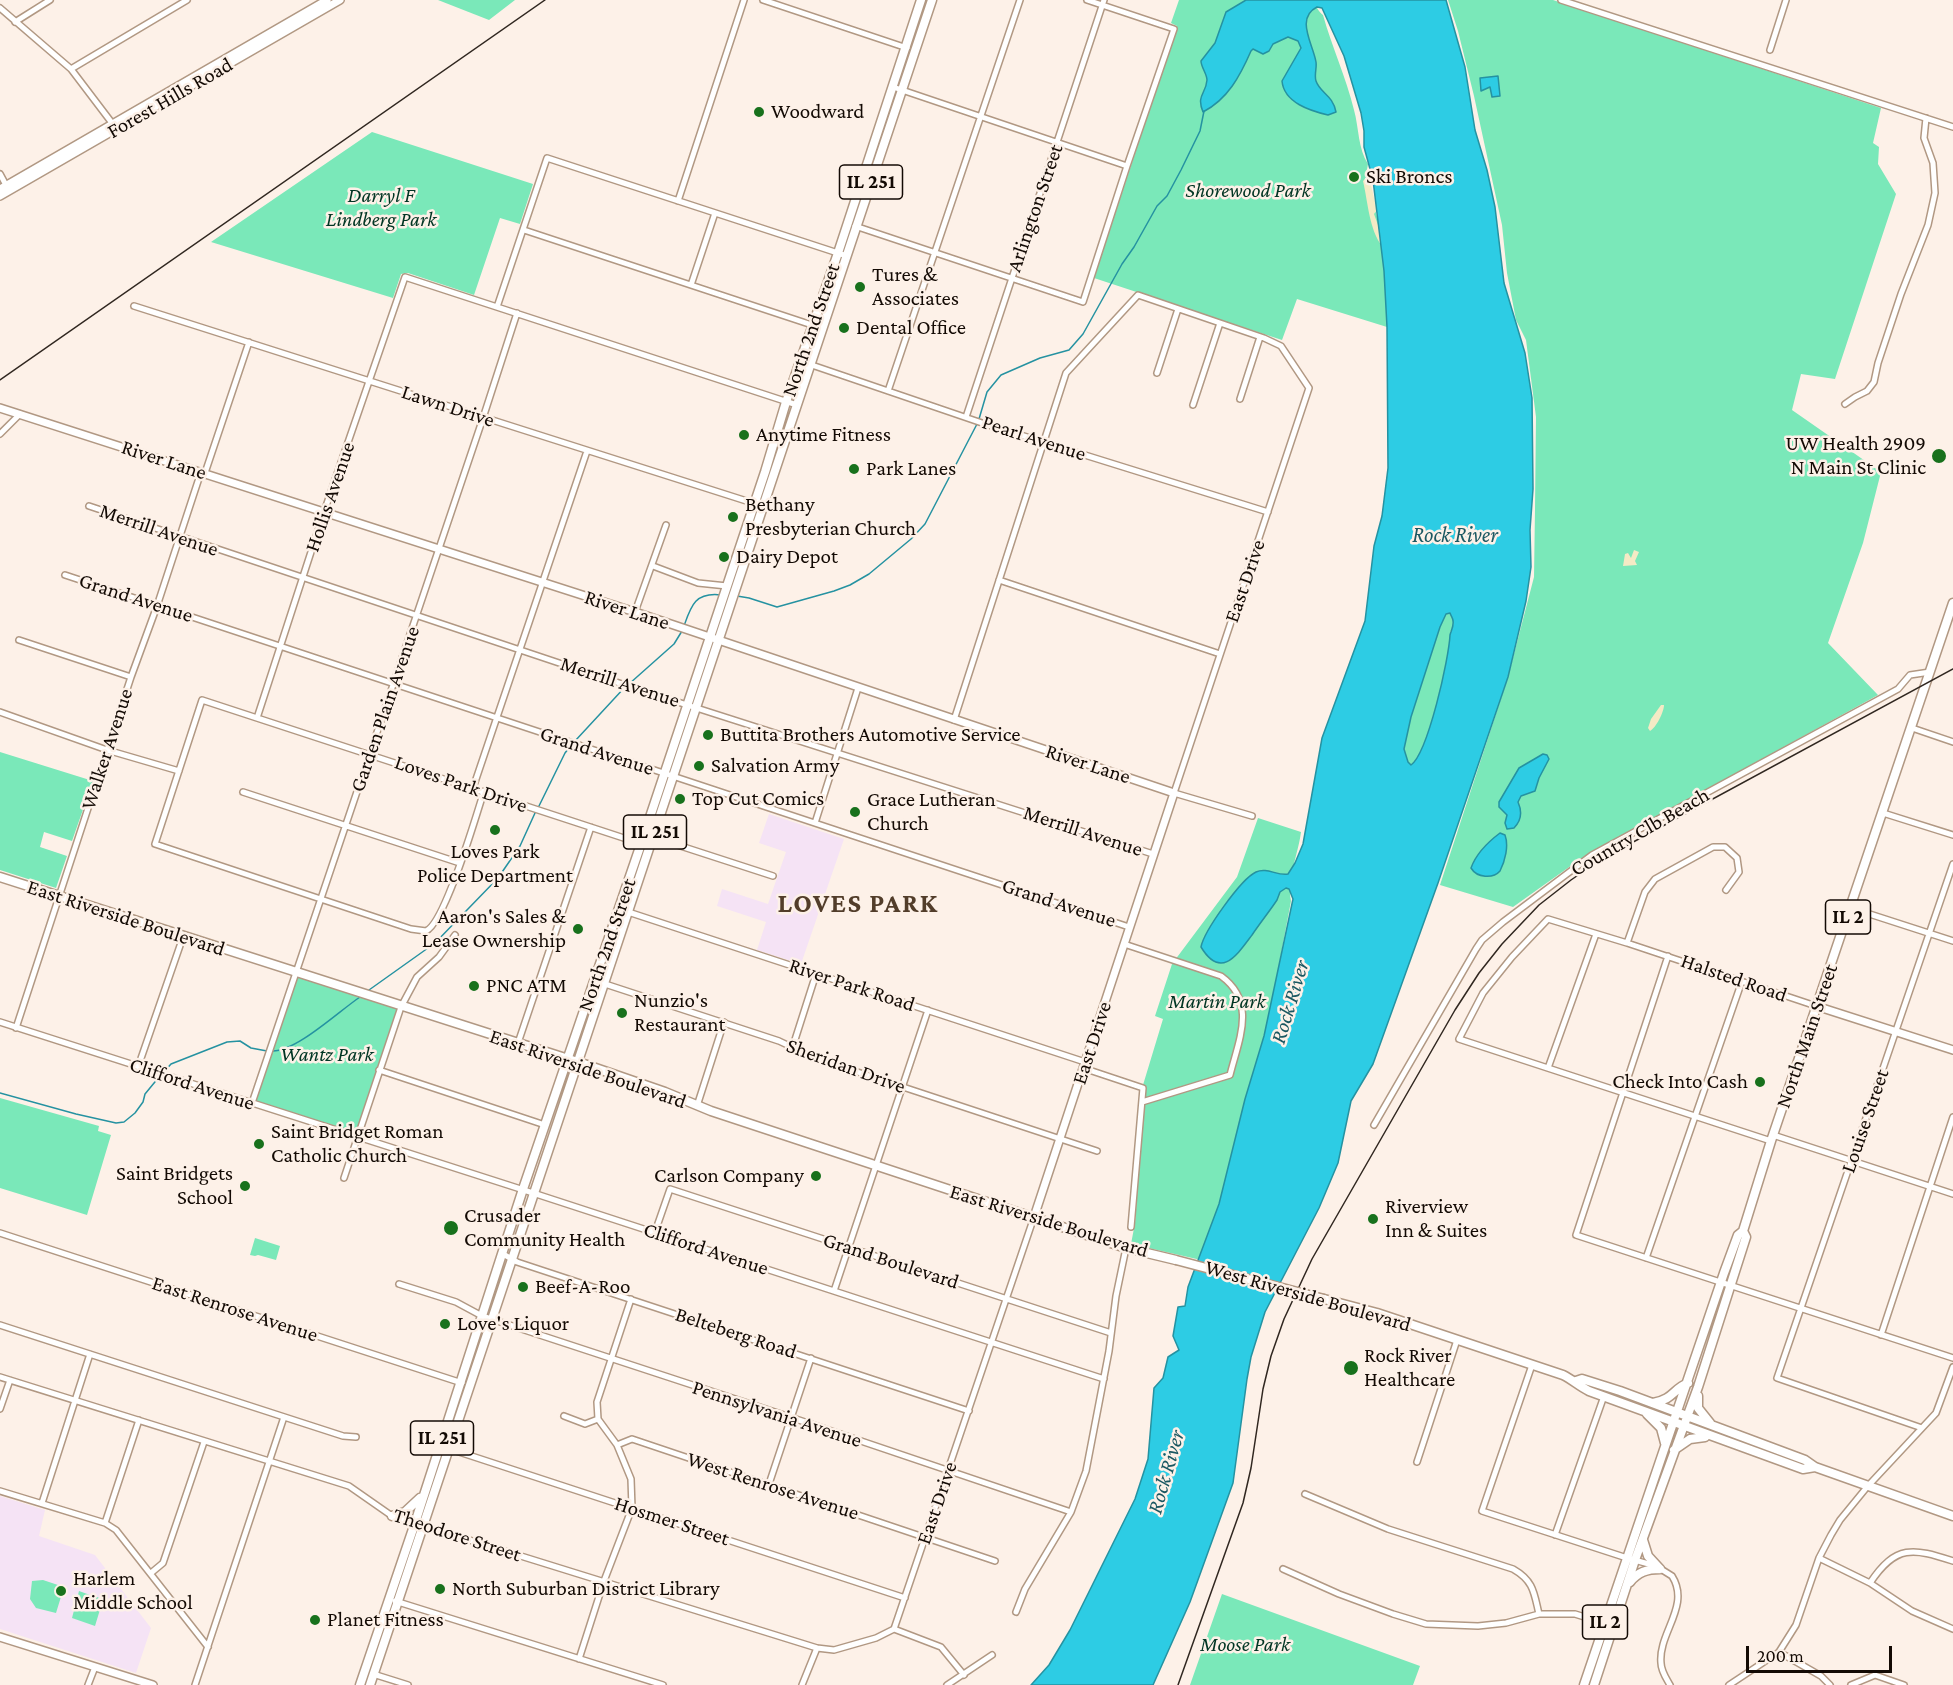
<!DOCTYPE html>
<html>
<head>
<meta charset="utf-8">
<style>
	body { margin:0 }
	#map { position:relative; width:1953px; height:1685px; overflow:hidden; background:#fdf1e8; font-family:"Crimson Pro",serif }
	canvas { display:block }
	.scale { position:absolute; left:1746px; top:1646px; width:146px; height:27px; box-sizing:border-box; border:3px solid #130a04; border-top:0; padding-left:8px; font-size:18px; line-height:21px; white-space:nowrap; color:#130a04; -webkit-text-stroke:4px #fdf1e8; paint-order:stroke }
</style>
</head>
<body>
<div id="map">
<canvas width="1953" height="1685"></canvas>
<div class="scale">200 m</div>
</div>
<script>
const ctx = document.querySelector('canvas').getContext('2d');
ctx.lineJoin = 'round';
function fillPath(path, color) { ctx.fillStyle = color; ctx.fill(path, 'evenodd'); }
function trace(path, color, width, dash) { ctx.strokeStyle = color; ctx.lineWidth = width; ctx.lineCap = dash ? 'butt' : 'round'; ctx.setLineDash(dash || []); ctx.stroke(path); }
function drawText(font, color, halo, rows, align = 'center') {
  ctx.font = font + ' "Crimson Pro",serif'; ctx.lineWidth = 5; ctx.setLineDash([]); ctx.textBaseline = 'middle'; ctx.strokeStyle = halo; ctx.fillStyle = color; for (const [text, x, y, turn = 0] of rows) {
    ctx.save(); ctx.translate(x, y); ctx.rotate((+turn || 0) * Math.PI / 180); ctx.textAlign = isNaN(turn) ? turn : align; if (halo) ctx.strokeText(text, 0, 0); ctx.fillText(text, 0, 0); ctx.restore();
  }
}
const education = new Path2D(`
	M769,814L844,839L801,964L757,950L766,922L717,906L722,889L768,904L786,852L759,843Z
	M0,1496L45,1510L39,1536L95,1555L151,1628L136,1673L0,1629Z`);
const green = new Path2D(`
	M438,0H515L489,20Z
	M1179,0H1316C1315,6 1318,11 1323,15C1332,47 1346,77 1354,110C1359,128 1358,149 1368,164L1366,175L1386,251L1387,327L1297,299L1282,340L1094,278L1177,26L1171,23Z
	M1448,0H1553L1881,108L1873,143L1879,147L1878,164L1896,194L1835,379L1801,374L1792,410L1881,472L1863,543L1828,643L1878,695L1579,860L1513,907L1440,885L1508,677L1534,577L1535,509L1536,417L1526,340L1516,320L1507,273L1502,225L1474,96L1458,31Z
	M372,132L533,184L520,224L500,218L474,295L408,273L401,274L393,298L211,242Z
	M1450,613C1451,616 1453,619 1453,622C1454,626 1450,631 1450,635C1449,658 1428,753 1411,765L1408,762L1404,749L1411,717L1440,627L1446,614Z
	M0,752L93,781L72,841L44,832L40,847L67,856L56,888L0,870Z
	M1258,818L1301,832C1298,855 1287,878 1291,901L1266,1034L1231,1169L1201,1260L1131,1244L1135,1223L1145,1087L1143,1085L1163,1019L1155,1016L1172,964L1237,877Z
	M297,973L401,1007L357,1136L252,1103Z
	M0,1098L99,1126L98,1131L111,1135L87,1215L0,1188Z
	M255,1238L280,1246L276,1260L258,1255L255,1256L250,1255Z
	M43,1580L64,1587L56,1613L36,1608L30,1599L32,1581Z
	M79,1591L90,1595L88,1602L93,1603L95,1596L99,1598L102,1603L95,1626L72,1618Z
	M1222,1594L1420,1666L1413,1685H1190Z`);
const sand = new Path2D(`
	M1366,178L1371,185L1377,210L1374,214L1378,225L1382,246C1369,229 1368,202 1363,181Z
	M1634,550L1639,552L1635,561L1637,565L1623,566L1625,554L1628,553L1631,558Z
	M1661,705H1664C1664,712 1656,728 1650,731L1648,728L1651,719Z`);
const water = new Path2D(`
	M1246,0H1446L1465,67L1475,130L1487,170L1495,207L1504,283L1525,353L1532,398L1533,489L1530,530L1531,567L1526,601L1508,677L1438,883L1373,1064L1351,1101L1338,1163L1319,1208L1265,1312L1251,1357L1247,1379L1233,1483L1190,1602L1153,1685H1031L1049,1665L1070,1630L1135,1499L1148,1459L1154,1388L1163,1378L1168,1357L1179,1350L1173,1336L1178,1307L1185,1306L1188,1287L1219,1204L1245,1099L1264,1036L1293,899L1289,889L1286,888L1280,892L1277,900C1269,912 1260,923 1252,935C1237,955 1221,980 1201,947C1204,931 1241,879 1256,872C1267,867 1277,876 1288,874L1295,863L1303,844L1322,738L1365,621L1374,546L1382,516L1388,468L1387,327L1384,271L1373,180L1364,147V131L1361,113L1344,56L1322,8L1317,7C1295,18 1313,44 1316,62C1317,68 1314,75 1316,81C1320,93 1333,95 1336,112L1328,115C1311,111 1284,103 1282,81L1301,48L1298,41L1288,37L1273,44L1269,51L1263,54L1253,49L1251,51C1240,76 1228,99 1203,112C1196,95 1206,94 1207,80C1207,74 1201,67 1201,61L1215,43L1226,12ZM1450,613C1451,616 1453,618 1453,621C1454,626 1451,631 1450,635C1449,658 1428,753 1411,765L1408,762L1404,749L1411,717L1440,627L1446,614Z
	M1498,76L1500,96L1492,97L1490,87L1481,91L1480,78Z
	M1543,754L1547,755L1549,759L1539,778L1535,791L1521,796L1518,802C1522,811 1522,820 1514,828L1507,829L1505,823L1507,815L1499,807V802L1519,768Z
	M1500,833L1505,835C1509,846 1505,861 1500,871C1493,879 1477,878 1471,868C1476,854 1488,842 1500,833Z`);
const stream = new Path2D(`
	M979,419L987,392L1001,375L1040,358L1069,350L1083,334L1122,264L1134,247L1157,206L1167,196L1181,170L1200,131L1204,111
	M737,596L749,598L777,607L834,591L850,585L869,574L911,539L925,524L977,424
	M684,626C691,606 695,592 721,595
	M629,684L674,644L682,631
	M575,741L625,687
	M538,808L565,753L572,744
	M369,990L435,943L498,878L520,846L535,813
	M272,1051C296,1052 339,1011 360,997
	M163,1073L171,1064L227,1042L240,1041L251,1048L267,1051
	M0,1093L76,1114L116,1123L124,1122L135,1113L143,1102L145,1094L159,1077`);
const minor = new Path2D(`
	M763,0L907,48
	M1561,0L1953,127
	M0,8L71,69L115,127
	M15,22L50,0
	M1770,50L1786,0
	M71,69L187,0
	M893,87L1127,166
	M0,174L7,187
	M678,201L744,0
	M855,226L1083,302L1127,166L1174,29L1087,0
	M524,230L815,326
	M691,285L715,213
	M134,306L756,504
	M497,307L547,158L847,256
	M800,361L982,423L1268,512
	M1157,373L1178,309
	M888,391L1020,0
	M1240,399L1260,337
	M1845,404L1855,397L1867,391L1874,382L1878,363L1901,294L1928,225L1935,193L1933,163L1924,138L1926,118
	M1193,405L1220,323
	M966,417L1104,0
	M0,434L20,414
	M205,473L249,342
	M89,506L634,688L1153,854
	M653,566L698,583L727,586
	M65,575L1129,927
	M999,580L1220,654
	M635,612L666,525
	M19,640L131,677
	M0,712L107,750L179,771
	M257,718L324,512L405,277L797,405
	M954,720L1066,373L1138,295L1264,338L1281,346L1309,388L1174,793L1252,816
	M1912,728L1953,742
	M473,788L587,451
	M484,791C476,816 445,923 426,931L411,929L155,844L202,700L636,842L659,839L773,876
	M243,792L460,863
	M1883,813L1953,835
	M815,823L858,688
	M1851,908L1953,941
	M619,909L1085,1062
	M1627,943L1645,892L1655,879L1713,847H1725L1737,858L1739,872L1726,890
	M1124,944L1221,976C1257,1002 1239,1039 1230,1075L1142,1102
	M1668,956L1576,1235L1953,1358
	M602,983L779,1041L815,1058L1097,1151
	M0,1022L533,1193L1104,1379
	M16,1028L131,677L157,606L201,472
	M518,1043L591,827
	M793,1046L816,974
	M138,1067L183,937
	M1083,1068L1143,1088L1131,1227
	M1548,1068L1596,934
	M379,1070L545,1125
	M252,1103L483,418L517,313
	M697,1106L724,1022
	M1374,1125L1476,949L1482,940L1503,922L1592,855L1898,689L1910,675L1930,672
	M1773,1135L1953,1194
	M1771,1141L1459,1039L1483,993L1512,957L1548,919L1627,943L1816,1006
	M344,1178L401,1007L417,977L439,957L455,935
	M655,1232L670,1189L1111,1333
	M0,1233L462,1383
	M503,1254L517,1262L969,1411
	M1646,1258L1742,981
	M399,1284L456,1302L482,1316L790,1417L1071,1512
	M834,1291L928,1010
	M0,1325L343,1436L356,1437
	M1881,1335L1953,1117
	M1532,1365L1482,1511L1627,1558L1656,1566L1672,1576C1691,1606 1658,1633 1661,1663C1661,1671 1666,1678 1670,1685
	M0,1377L349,1486L392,1516L817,1648
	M0,1409L10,1380
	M564,1416L585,1424L598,1419L617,1445L632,1439L995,1561
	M598,1419L597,1402L631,1299
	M1922,1428L1777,1378L1953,864
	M447,1448L905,1598
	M1417,1462L1457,1340
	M769,1484L811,1358
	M0,1491L105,1523L116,1530L208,1647
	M1305,1494L1388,1529L1513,1569C1534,1581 1534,1593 1539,1614
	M42,1503L90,1354
	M105,1523L139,1420
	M1555,1535L1604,1396
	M1819,1558L1870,1583L1912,1611L1953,1629
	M1283,1569L1339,1594L1393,1614L1426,1624L1478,1626L1506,1623L1539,1614H1575L1607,1624
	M151,1573L163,1563L204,1442
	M1870,1583C1896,1544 1913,1548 1953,1561
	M395,1601L663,1685
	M1016,1612L1025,1589L1071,1512L1086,1471L1109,1351L1116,1296L1126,1248
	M894,1629L941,1647L964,1675
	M1779,1652L1821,1676L1830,1685
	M579,1659L604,1581L632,1508L631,1479L617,1445
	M373,1674L408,1685
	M88,1685L95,1667
	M195,1685L284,1417
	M802,1685L817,1648L834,1650L876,1638L894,1629L1034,1217
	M947,1685L992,1655
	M1729,1685L1779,1652L1796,1625L1819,1558L1831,1535L1840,1520L1867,1487L1936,1413L1953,1367
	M1851,1685L1875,1675L1904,1685`);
const tertiary = new Path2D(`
	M0,189L327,0
	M0,196L340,0
	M0,408L635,612L1174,793L1034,1217
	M1816,1006L1953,1050
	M0,1637L153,1685`);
const primary = new Path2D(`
	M0,877L584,1064L665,1092L711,1111L1126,1248L1176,1260
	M1324,1299L1377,1313L1563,1375C1573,1380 1579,1386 1589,1391L1803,1469L1815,1467
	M1576,1381L1582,1379L1620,1391L1805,1460L1815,1467L1953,1516
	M1698,1396V1408L1710,1423
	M1653,1403C1674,1399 1673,1389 1688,1383
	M1647,1414L1661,1428L1665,1443
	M1674,1450L1690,1439L1705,1437
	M392,1516L405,1512L420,1498
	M1643,1540L1648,1556L1660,1569
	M1630,1582C1638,1572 1647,1569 1660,1569
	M360,1685L415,1523L523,1189L642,841L765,472L786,402L838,253L921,0
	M370,1685L932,0
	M1584,1685L1724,1273L1738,1235L1743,1231L1771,1141L1953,603
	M1594,1685L1635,1560L1698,1387L1746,1237L1743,1231`);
const rail = new Path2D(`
	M0,380L545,0
	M1178,1685L1243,1503L1251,1468L1263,1389L1271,1356L1284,1319L1312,1259L1455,1010L1479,973L1502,944L1539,905L1571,880L1600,860L1953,669`);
const primaryBridge = new Path2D(`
	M1176,1260L1324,1299`);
const markers = [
	[759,112,6,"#18711c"],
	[1354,177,6,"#18711c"],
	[860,287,6,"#18711c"],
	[844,328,6,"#18711c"],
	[744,435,6,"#18711c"],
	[1939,456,8,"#18711c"],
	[854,469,6,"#18711c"],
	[733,517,6,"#18711c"],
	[724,557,6,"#18711c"],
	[708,735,6,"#18711c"],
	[699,766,6,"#18711c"],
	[680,799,6,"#18711c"],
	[855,812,6,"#18711c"],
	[495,830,6,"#18711c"],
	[578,929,6,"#18711c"],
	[474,986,6,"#18711c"],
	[622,1013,6,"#18711c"],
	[1760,1082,6,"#18711c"],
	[259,1144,6,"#18711c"],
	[816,1176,6,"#18711c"],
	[245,1186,6,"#18711c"],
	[1373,1219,6,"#18711c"],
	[451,1228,8,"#18711c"],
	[523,1287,6,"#18711c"],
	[445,1324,6,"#18711c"],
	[1351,1368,8,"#18711c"],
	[440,1589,6,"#18711c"],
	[61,1591,6,"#18711c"],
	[315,1620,6,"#18711c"]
];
const shields = [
	[871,182,63],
	[655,832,63],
	[1848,917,45],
	[442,1438,63],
	[1605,1622,45]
];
const shieldNames = [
	["IL 251",871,182],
	["IL 251",655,832],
	["IL 2",1848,917],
	["IL 251",442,1438],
	["IL 2",1605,1622]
];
const streetNames = [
	["Forest Hills Road",170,98,-30],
	["Arlington Street",1035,208,-71],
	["North 2nd Street",811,330,-71],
	["Lawn Drive",448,406,18],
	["Pearl Avenue",1034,438,18],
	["River Lane",164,460,18],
	["Hollis Avenue",330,497,-71],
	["Merrill Avenue",159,530,19],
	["East Drive",1245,581,-71],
	["Grand Avenue",136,598,18],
	["River Lane",627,610,18],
	["Merrill Avenue",620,682,18],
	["Garden Plain Avenue",385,709,-71],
	["Walker Avenue",107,749,-72],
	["Grand Avenue",597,751,18],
	["River Lane",1088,764,18],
	["Loves Park Drive",461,784,19],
	["Merrill Avenue",1083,831,18],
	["Country Clb Beach",1640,832,-30],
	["Grand Avenue",1059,903,18],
	["East Riverside Boulevard",126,918,18],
	["North 2nd Street",607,945,-71],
	["Halsted Road",1734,978,19],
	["River Park Road",852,985,18],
	["North Main Street",1807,1036,-71],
	["East Drive",1092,1043,-72],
	["Sheridan Drive",846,1066,20],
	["East Riverside Boulevard",588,1069,19],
	["Clifford Avenue",192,1084,18],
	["Louise Street",1865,1121,-71],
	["East Riverside Boulevard",1049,1221,17],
	["Clifford Avenue",706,1249,18],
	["Grand Boulevard",891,1261,18],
	["West Riverside Boulevard",1308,1296,16],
	["East Renrose Avenue",235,1309,18],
	["Belteberg Road",736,1333,18],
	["Pennsylvania Avenue",777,1414,18],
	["West Renrose Avenue",773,1486,18],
	["East Drive",937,1503,-71],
	["Hosmer Street",672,1521,18],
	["Theodore Street",457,1535,18]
];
const poiNames = [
	["Woodward",771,112],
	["Ski Broncs",1366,177],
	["Tures &",872,275],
	["Associates",872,299],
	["Dental Office",856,328],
	["Anytime Fitness",756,435],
	["UW Health 2909",1926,444,"right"],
	["N Main St Clinic",1926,468,"right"],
	["Park Lanes",866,469],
	["Bethany",745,505],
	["Presbyterian Church",745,529],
	["Dairy Depot",736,557],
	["Buttita Brothers Automotive Service",720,735],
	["Salvation Army",711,766],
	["Top Cut Comics",692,799],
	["Grace Lutheran",867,800],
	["Church",867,824],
	["Loves Park",495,852,"center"],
	["Police Department",495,876,"center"],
	["Aaron's Sales &",566,917,"right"],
	["Lease Ownership",566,941,"right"],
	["PNC ATM",486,986],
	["Nunzio's",634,1001],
	["Restaurant",634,1025],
	["Check Into Cash",1748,1082,"right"],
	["Saint Bridget Roman",271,1132],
	["Catholic Church",271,1156],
	["Saint Bridgets",233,1174,"right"],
	["School",233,1198,"right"],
	["Carlson Company",804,1176,"right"],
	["Riverview",1385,1207],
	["Inn & Suites",1385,1231],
	["Crusader",464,1216],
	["Community Health",464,1240],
	["Beef-A-Roo",535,1287],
	["Love's Liquor",457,1324],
	["Rock River",1364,1356],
	["Healthcare",1364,1380],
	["Harlem",73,1579],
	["Middle School",73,1603],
	["North Suburban District Library",452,1589],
	["Planet Fitness",327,1620]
];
const parkNames = [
	["Shorewood Park",1248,191],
	["Darryl F",381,196],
	["Lindberg Park",381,220],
	["Martin Park",1217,1002],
	["Wantz Park",327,1055],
	["Moose Park",1245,1645]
];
const waterNames = [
	["Rock River",1455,535],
	["Rock River",1290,1002,-73],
	["Rock River",1166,1472,-74]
];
const districtNames = [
	["LOVES PARK",858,904]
];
fillPath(education, '#f5e3f5');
fillPath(green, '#7ae8b9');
fillPath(sand, '#f4eac5');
fillPath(water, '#2dcce4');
trace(water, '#2592a1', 1.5);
trace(stream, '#2592a1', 1.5);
trace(minor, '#b19883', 8);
trace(tertiary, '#b19883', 10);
trace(primary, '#b19883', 11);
trace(minor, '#fff', 5);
trace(tertiary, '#fff', 7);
trace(primary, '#fff', 8);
trace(rail, '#302720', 1.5);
trace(primaryBridge, '#b19883', 11, []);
trace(primaryBridge, '#fff', 8);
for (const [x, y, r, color] of markers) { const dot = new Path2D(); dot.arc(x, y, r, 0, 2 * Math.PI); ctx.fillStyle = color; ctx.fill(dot); trace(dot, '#fdf1e8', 2); }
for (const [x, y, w] of shields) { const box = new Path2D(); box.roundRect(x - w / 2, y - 17, w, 34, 4.5); ctx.fillStyle = '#fdf1e8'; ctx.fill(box); trace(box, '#130a04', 1.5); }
drawText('bold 20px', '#130a04', null, shieldNames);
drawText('21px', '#130a04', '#fdf1e8', streetNames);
drawText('21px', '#130a04', '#fdf1e8', poiNames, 'left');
drawText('italic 21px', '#003523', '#fdf1e8', parkNames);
drawText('italic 22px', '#1b5862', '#fdf1e8', waterNames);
ctx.letterSpacing = '1.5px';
drawText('bold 27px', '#523d2a', '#fdf1e8', districtNames);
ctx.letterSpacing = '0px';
</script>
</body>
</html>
